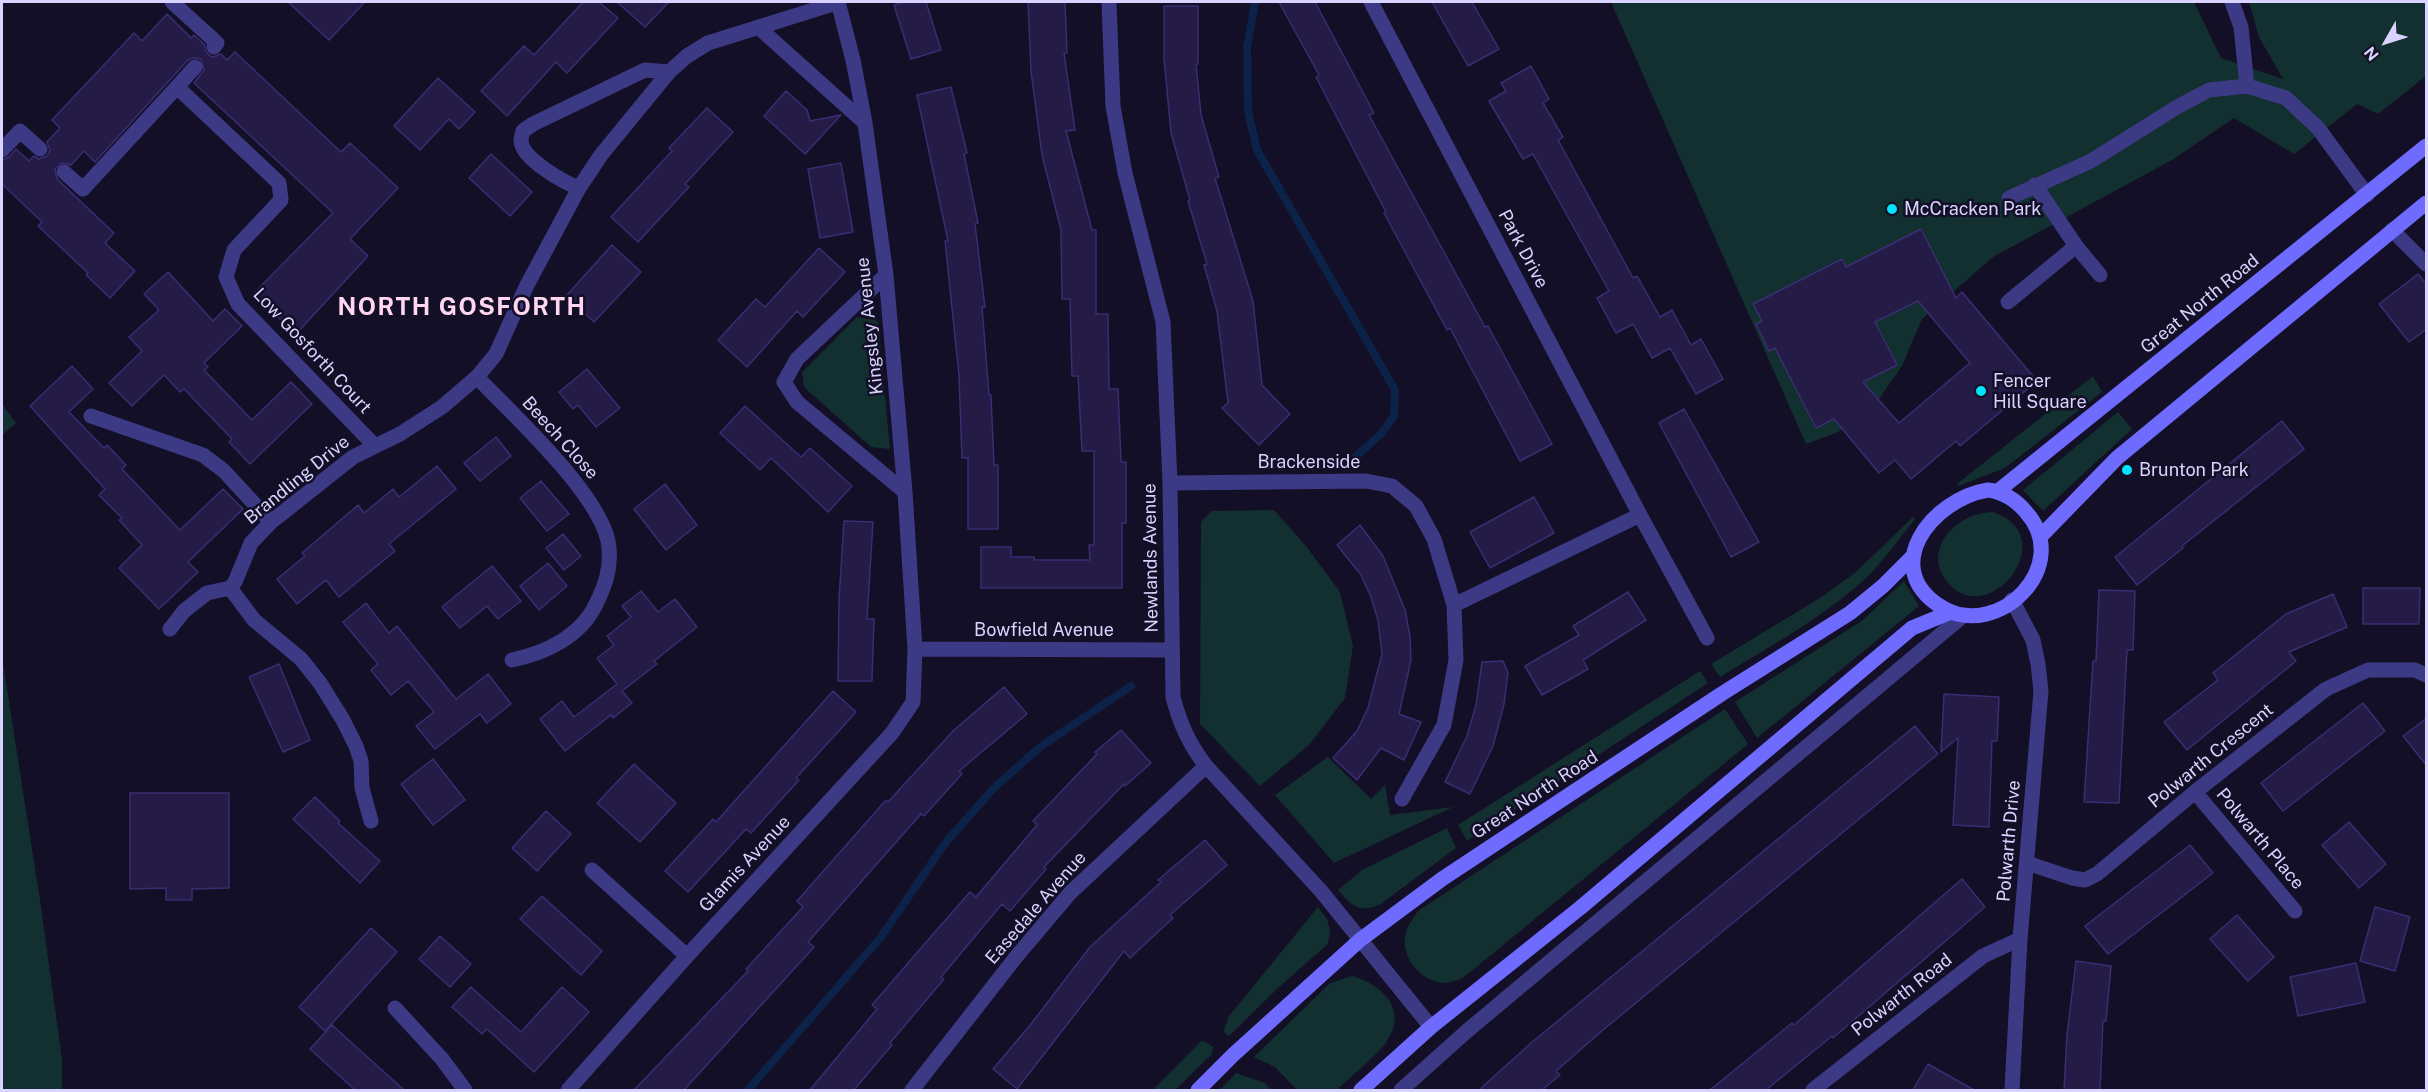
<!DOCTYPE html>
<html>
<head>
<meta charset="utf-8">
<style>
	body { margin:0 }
	#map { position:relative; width:2428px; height:1092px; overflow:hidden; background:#130f26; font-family:"Public Sans",sans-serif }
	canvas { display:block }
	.frame { position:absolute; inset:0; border:3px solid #d9d4ff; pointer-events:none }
	.north { position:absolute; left:2356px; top:12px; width:60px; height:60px; -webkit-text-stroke:4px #130f26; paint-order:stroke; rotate:231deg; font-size:16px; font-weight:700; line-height:24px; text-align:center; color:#d9d4ff }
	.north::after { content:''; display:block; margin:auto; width:21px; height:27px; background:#d9d4ff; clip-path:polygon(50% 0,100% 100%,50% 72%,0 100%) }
</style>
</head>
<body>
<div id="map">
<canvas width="2428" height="1092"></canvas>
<div class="frame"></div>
<div class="north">N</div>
</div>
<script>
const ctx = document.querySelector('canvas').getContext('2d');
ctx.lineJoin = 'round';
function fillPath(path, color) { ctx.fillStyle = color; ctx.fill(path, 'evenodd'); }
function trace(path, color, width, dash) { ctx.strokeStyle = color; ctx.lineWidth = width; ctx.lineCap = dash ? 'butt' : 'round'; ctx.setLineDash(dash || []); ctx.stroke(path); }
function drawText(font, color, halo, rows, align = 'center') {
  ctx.font = font + ' "Public Sans",sans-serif'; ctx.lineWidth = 5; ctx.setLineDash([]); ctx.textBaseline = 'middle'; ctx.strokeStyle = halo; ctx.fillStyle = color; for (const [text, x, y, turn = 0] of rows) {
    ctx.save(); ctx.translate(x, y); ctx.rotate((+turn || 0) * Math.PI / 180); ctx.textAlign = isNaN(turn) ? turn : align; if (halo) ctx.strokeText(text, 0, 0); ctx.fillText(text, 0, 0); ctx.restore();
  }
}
const green = new Path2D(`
	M1611,2H2194L2221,58L2283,79L2259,37L2249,2H2426V76L2378,114L2357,104L2294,154L2234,118L2172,160L1993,257L1922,319L1902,366L1879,399L1838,432L1806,444Z
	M857,317L878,321L890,449L871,447L804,387L802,372Z
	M2093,376L2102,392L2005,468L1958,486L1957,484Z
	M2,404L16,423L2,435Z
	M2118,412L2132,429L2043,511L2023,490Z
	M1274,510L1306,546L1340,592L1353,646L1345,698L1309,745L1260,786L1200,724L1201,522L1211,511Z
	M1992,512C2063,534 1993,627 1951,586C1918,553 1955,513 1992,512Z
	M1913,517L1915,519C1900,538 1885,559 1868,576C1825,617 1770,646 1720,677L1711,664L1820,598L1856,572Z
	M1904,581L1919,606L1757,738L1735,702L1863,620Z
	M2,657L40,900L62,1059V1090H2Z
	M1700,671L1708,683L1467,841L1458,825Z
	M1725,709L1748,744L1463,978C1457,980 1450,983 1445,983C1420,982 1399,956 1406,932C1408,925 1414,917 1418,911Z
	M1328,757L1371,799L1385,785L1390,815L1453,807L1334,863L1275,795Z
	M1447,828L1456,848L1381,904C1359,914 1352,906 1338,890L1362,870Z
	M1318,907L1327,919L1330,930L1328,944L1278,988L1229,1036L1223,1032L1229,1016Z
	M1352,976C1381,984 1409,1009 1387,1041C1378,1055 1350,1077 1337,1090H1297L1275,1067L1254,1057L1330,983Z
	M1201,1041L1206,1042L1213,1047L1212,1054L1175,1090H1153Z
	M1236,1073L1265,1083L1272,1090H1220Z`);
const stream = new Path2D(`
	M1255,2L1247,47L1248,111L1257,150L1395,390L1394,416L1382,433L1353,459
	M748,1090L881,937L946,842L995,787L1040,747L1131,686`);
const building = new Path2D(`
	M288,2H365L329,40Z
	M583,2H599L618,18L567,73L556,62L507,116L481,91L524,46L534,55Z
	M617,2H669L645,27Z
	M905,2H926L941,50L911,59L894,5Z
	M1028,2H1065L1067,53H1064L1075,130L1066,131L1092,230H1096V314H1108L1109,389H1118L1121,462H1126V523H1122V588H981V547H1011V557H1034V560H1090L1089,545H1094V451H1082L1078,376H1072L1070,299H1062L1061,230L1042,155L1031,71Z
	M1279,2H1315L1374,113L1369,115L1485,327L1488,326L1552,444L1520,461L1450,328L1447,330L1384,213L1386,212L1316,77L1319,75Z
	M1432,2H1472L1499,49L1468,66Z
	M1164,6H1198V64H1196L1201,115L1219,177L1215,178L1253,301L1262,385L1290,414L1259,445L1222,408L1228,403L1217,311L1204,265L1207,264L1188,201L1190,200L1171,133L1164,58Z
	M167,14L191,38L194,35L205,45V50L209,55L213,57L221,54L227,60L235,52L341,152L350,143L398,188L350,239L368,256L296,334L253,294L333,213L194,83L204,70L201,59L193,58L188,60L95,162L84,151L71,165L62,163L55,169L57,179L114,233L105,243L135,271L110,298L86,275L88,273L38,226L42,222L2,184V160L9,157L16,149L29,161L34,156L39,159L47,156L50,150L47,142L60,128L52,120L134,33L142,41Z
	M1531,66L1549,99L1543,103L1563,137L1558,140L1633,278L1637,276L1660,317L1672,310L1691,345L1701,339L1723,379L1696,394L1670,348L1652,358L1633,324L1616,333L1597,298L1609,291L1533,154L1523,159L1489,101L1506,91L1501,83Z
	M438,78L475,112L459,129L449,119L420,150L394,126Z
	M951,87L967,153L964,154L978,223L975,224L985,307H982L989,395H991L994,465H998V529H968V458H962L959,375L945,241H948L917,95Z
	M786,91L807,110L810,121L841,115L805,154L764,116Z
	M707,108L733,132L685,184L689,187L638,242L611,217L672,151L669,148Z
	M491,154L532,192L510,216L469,178Z
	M841,163L853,232L820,238L808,169Z
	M1921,229L1956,298L1962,292L2037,381L1960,446L1956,441L1911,479L1895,460L1879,473L1834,419L1816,428L1775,348L1769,351L1756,324L1762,321L1753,304L1842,259L1846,267ZM1918,301L1970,363L1899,423L1863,382L1897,365L1875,322Z
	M612,245L641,272L594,322L566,296Z
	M819,248L845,272L803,317L797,311L747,367L718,340L756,299L765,307Z
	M168,272L213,321L225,309L242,326L204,363L208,367L204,370L252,420L291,382L312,404L250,464L229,442L232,439L184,389L180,392L164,375L132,406L109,383L142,351L129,337L159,310L144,294Z
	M2418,274L2427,285V329L2409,342L2379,304Z
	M72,366L93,389L69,412L104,448L107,445L126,465L122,469L180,530L223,489L243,509L188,562L198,572L159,609L119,568L142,545L119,520L122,518L99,495L105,489L30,406Z
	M587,369L620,408L596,427L578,405L573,409L559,392Z
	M745,406L801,457L810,448L852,486L828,512L771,458L760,470L720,433Z
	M1684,409L1759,542L1731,557L1659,423Z
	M2282,421L2304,449L2182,546L2183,548L2137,585L2115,557Z
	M496,437L511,456L480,481L464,463Z
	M437,466L456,489L389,544L395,551L339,597L326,580L297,604L277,579L305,556L302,553L358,505L364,513L393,489L399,497Z
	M541,481L569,514L547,531L520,498Z
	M665,484L697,525L666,550L634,509Z
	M1534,497L1554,533L1490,568L1470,532Z
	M844,521L873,522L867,619H874L872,681H838L839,599Z
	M1360,525L1383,556L1405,610L1410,636L1411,660L1399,714L1421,722L1404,760L1381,748L1357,780L1333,758L1357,731L1368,708L1382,654L1378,620L1371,597L1361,575L1337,545Z
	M563,534L581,556L564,570L546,548Z
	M548,563L567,586L539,610L520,586Z
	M492,566L521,601L498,619L487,606L460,628L442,607Z
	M2363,588H2420L2419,624H2363Z
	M2099,590L2135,591L2133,650H2127L2119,803L2084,802L2093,661H2096Z
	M641,591L658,612L675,599L697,627L654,661L657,664L622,691L632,703L613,718L611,715L565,751L540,719L562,701L574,717L617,684L597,658L614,645L607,636L631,617L622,606Z
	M1628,592L1646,620L1583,660L1588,669L1542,695L1525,666L1579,635L1573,626Z
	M2333,594L2347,627L2289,652L2296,661L2187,750L2164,722L2218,680L2213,673L2286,614Z
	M366,603L389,633L397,626L456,699L488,674L511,704L487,723L480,714L435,749L416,726L434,712L408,681L391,695L371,670L378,664L343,622Z
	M1503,661L1508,673L1504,704L1493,746L1470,794L1445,782L1467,736L1476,705L1482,662Z
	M279,664L310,740L283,752L249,677Z
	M1004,687L1027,714L959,771L962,774L924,816L921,814L808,942L814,947L684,1090H634L748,971L746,969L803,907L797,901L886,800L888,802L954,730Z
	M833,691L856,712L796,778L799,780L751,833L746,829L688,892L665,871L713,819L716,822Z
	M1944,694L1999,697L1997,741H1992L1989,827L1953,825L1958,738L1941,752Z
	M2363,703L2385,731L2283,811L2261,783Z
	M2427,718V766L2403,736Z
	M1915,726L1938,754L1603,1030L1556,1071L1560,1075L1542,1090H1479L1531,1043Z
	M1121,730L1151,763L1125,786L1124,784L1044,867L1046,869L1010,911L1002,904L941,977L944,979L890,1043L892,1045L854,1090H810L877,1009L872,1005L915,955L970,892L976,897L1037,825L1033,821L1097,754L1095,752Z
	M433,759L465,800L433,825L401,784Z
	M634,764L676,803L640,842L597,803Z
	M130,793H229V888L192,889V900H166V888L130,889Z
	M315,797L340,821L338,823L380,861L360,883L293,819Z
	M546,811L571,834L537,871L512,848Z
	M2349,822L2386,864L2359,888L2322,845Z
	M1205,840L1227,865L1170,915L1173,918L1130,958L1124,951L1017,1089L993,1069L1031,1024L1090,947L1161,882L1158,880Z
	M2190,845L2213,873L2108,954L2085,926Z
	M1962,879L1985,907L1833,1038L1832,1036L1766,1090H1710L1792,1023L1794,1025Z
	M542,896L602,951L581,975L520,919Z
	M2375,907L2410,917L2395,971L2360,961Z
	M2237,915L2274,957L2248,981L2210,939Z
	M371,928L397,952L325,1031L299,1007Z
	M440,936L471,964L450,987L419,959Z
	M2076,961L2111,966L2106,1021H2103L2100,1090H2064L2067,1035Z
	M2356,963L2365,1002L2298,1016L2290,977Z
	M471,987L521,1032L562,987L589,1012L534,1072L487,1029L482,1034L452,1007Z
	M332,1025L404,1090H355L310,1049Z
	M1928,1064L1974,1090H1913Z`);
const lane = new Path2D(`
	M172,2L217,43L214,47
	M177,87L195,67
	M2,150L20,131L40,149
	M64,172L83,189
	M2035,185L2076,246L2100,275
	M2009,198L2091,161L2177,107L2209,90L2247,86
	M2008,302L2076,246
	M1401,1090L1467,1031L1964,615`);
const street = new Path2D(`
	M1109,2L1113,106L1125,173L1163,322L1170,483L1173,697C1180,724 1189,744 1206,766L1321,891L1431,1027
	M1371,2L1640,515L1707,638
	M2232,2L2241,27L2247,86L2286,98L2318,128L2367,195
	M758,27L865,123
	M579,188C565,183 522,159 521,141C521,138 522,135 523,131L533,124L645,70L669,72
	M83,189L177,87L279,183L281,200L234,250L226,277L238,304L374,445
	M2392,230L2426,264
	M886,275L797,359L784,382L797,402L905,492
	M477,377C512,414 606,499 609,548C611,569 605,586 596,604C581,636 546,653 512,660
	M91,416L203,455L224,471L271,522
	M1170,483L1366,481L1392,486L1416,506L1434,539L1454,605L1456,660L1444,725L1402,799
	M230,588L254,620L301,659L320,683L343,720L356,746L361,761L362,788L371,821
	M1454,605L1640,515
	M170,629L184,611L207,593L230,588L235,582L251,543L271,522L353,457L400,434L442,407L477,377L496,354L526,287L579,188L601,155L669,72L687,56L708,43L839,2
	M915,649L1172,650
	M2195,792L2295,911
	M2027,863L2072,878L2085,880L2097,874L2195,792L2326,689L2368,670H2415L2426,675
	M592,870L687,956
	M395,1008L442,1059L465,1090
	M568,1090L687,956L892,733L913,702L915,649L905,492L886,275L865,123L853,60L838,2
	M912,1090L1016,957L1070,893L1206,766
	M1813,1090L1983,956L2020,939
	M2012,1090L2020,939L2041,691L2038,664L2033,640L2012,600`);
const secondary = new Path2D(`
	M1988,490C2003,492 2016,500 2026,512C2074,566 1998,640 1943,608C1877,569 1932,499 1988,490Z
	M1998,491L2426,146
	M2040,537L2117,458L2426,203
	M1198,1090L1233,1055L1360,940L1442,879L1723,693L1850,613L1883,586L1912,557
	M1361,1090L1431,1027L1580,908L1912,628L1951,612`);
const markers = [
	[1892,209,6,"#00e5ff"],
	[1981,391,6,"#00e5ff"],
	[2127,470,6,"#00e5ff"]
];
const poiNames = [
	["McCracken Park",1904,209],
	["Fencer",1993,381],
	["Hill Square",1993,402],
	["Brunton Park",2139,470]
];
const streetNames = [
	["Park Drive",1523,249,62],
	["Great North Road",2200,304,-39],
	["Kingsley Avenue",870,326,-96],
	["Low Gosforth Court",312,351,47],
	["Beech Close",560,438,48],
	["Brackenside",1309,462],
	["Brandling Drive",297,480,-39],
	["Newlands Avenue",1151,558,-91],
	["Bowfield Avenue",1044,630],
	["Polwarth Crescent",2211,756,-39],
	["Great North Road",1535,795,-33],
	["Polwarth Place",2260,839,50],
	["Polwarth Drive",2009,841,-85],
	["Glamis Avenue",745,864,-47],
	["Easedale Avenue",1036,908,-49],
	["Polwarth Road",1902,995,-38]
];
const districtNames = [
	["NORTH GOSFORTH",462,308]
];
fillPath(green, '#12302f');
trace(stream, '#0c2248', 8);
fillPath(building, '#241b47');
trace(building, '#3b2d73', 1.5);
trace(lane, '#3d3a85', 15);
trace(street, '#3d3a85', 15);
trace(secondary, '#6f6bff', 15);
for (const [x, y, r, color] of markers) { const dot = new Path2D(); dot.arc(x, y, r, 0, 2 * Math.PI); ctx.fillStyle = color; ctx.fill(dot); trace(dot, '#130f26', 2); }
drawText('18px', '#d9d4ff', '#130f26', poiNames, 'left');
drawText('18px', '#d9d4ff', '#130f26', streetNames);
ctx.letterSpacing = '1.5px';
drawText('bold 24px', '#ffd6f0', '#130f26', districtNames);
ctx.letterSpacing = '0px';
</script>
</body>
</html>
